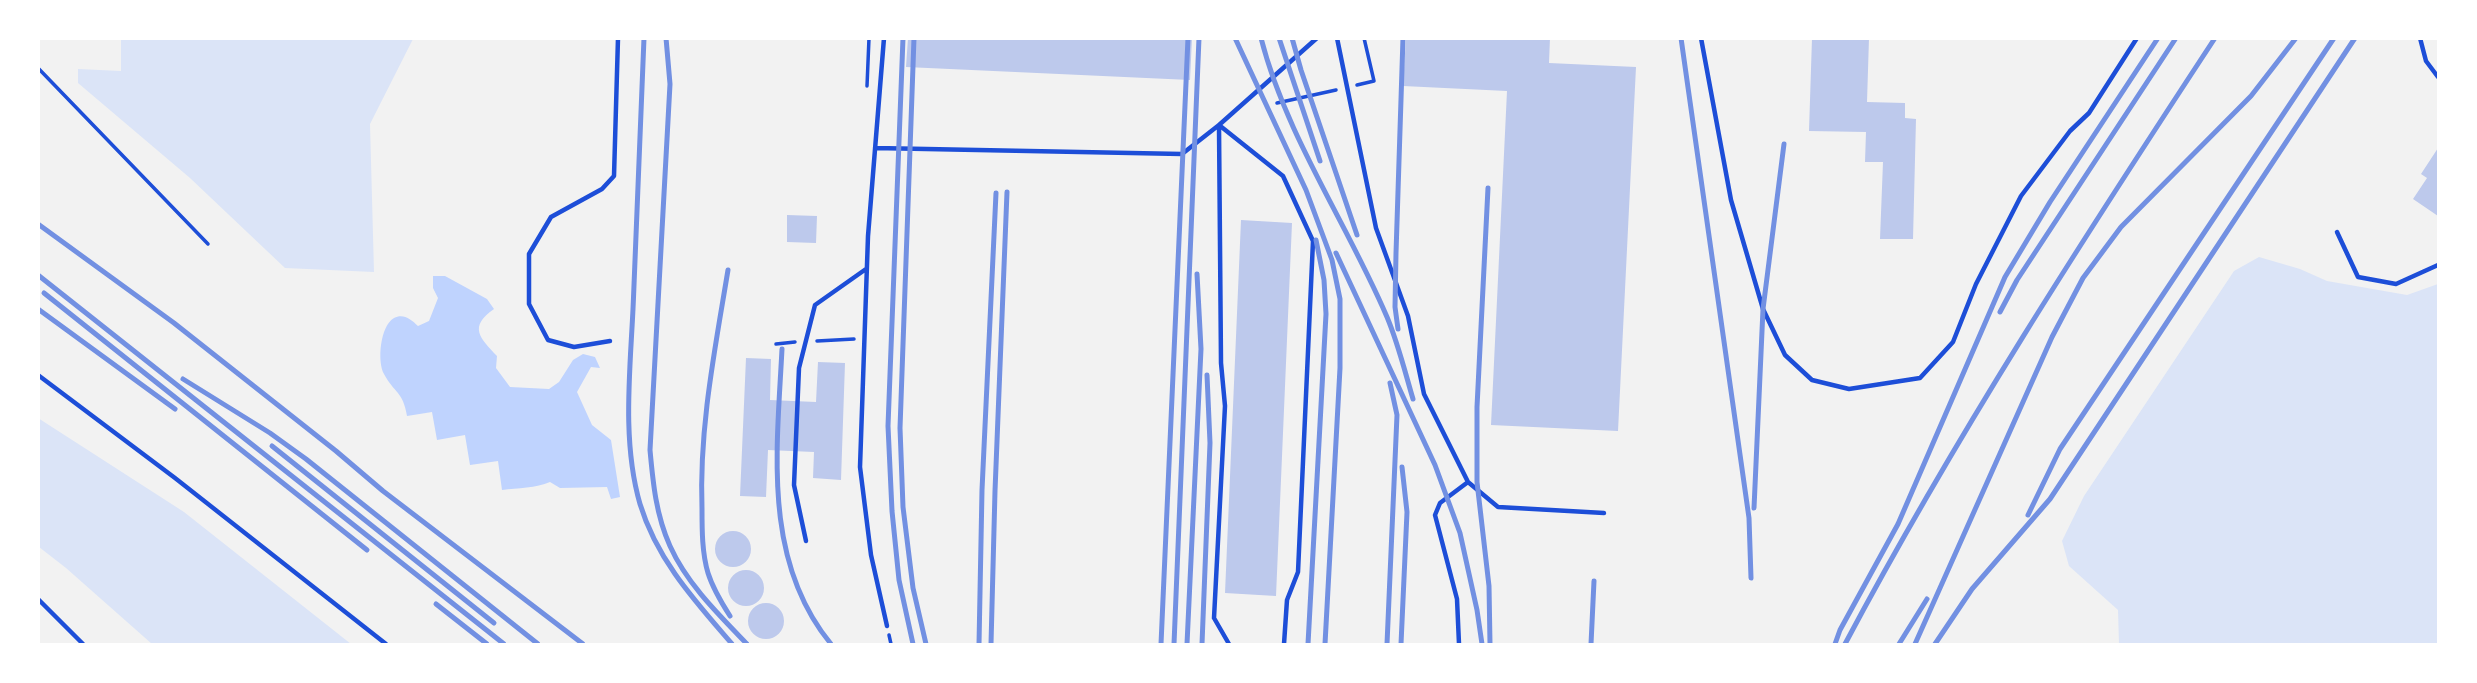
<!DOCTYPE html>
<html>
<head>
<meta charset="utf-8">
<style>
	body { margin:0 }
	#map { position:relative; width:2477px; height:683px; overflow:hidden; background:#f2f2f2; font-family:"Source Sans 3",sans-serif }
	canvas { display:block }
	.frame { position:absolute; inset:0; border:40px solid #fff; pointer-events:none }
</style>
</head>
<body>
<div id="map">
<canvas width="2477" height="683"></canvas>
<div class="frame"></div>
</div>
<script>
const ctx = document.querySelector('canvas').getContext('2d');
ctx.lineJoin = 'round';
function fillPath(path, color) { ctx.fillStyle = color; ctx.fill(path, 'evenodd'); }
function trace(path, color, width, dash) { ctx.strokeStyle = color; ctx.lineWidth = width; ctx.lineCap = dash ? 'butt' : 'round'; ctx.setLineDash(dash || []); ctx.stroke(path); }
const green = new Path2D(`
	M121,39H413L370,124L374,272L285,268L190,178L78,83V69L121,71Z
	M2259,257L2300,269L2327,281L2407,295L2438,284V644H2119L2118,610L2069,566L2062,541L2084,496L2234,271Z
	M38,418L184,512L351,644H152L66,568L39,547Z`);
const water = new Path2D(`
	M433,276H445L487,299L494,309C468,327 480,338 497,356L496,368L510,387L549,389L559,382L573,360L583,354L595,357L600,368L591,367L577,392L592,425L611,440L620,497L611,499L607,487L560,488L550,482C536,488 518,488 502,490L498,461L470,465L465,435L437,440L432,412L407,416C403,391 394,393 384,374C377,362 380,326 394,318C403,313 411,319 418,326L429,321L438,298L433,288Z`);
const building = new Path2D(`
	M908,38H1192L1190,80L906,67Z
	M1406,38H1550L1549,63L1636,67L1618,431L1491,425L1507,91L1403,86Z
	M1812,38H1869L1867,102L1905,103V118L1916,119L1913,239H1880L1883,162H1865L1866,132L1809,131Z
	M2438,148V216L2413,199L2427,178L2421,174Z
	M787,215L817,216L816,243L787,242Z
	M1241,220L1292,223L1276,596L1225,593Z
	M746,358L771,359L770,400L816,402L818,362L845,363L841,480L813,478L814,452L768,450L766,497L740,496Z
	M715 549a18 18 0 1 1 36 0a18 18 0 1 1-36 0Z
	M728 588a18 18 0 1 1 36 0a18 18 0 1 1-36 0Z
	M748 621a18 18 0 1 1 36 0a18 18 0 1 1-36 0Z`);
const path = new Path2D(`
	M38,68L208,244
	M1357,85L1374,81L1364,38
	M867,86L869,38
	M1277,103L1336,90
	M817,341L854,339
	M776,344L795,342
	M889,635L891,644`);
const service = new Path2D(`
	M884,38L868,236L860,467L871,555L887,626
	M1337,38L1376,228L1408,316L1424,394L1468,482L1498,507L1604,513
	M1701,38L1731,200L1763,309L1785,355L1812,380L1849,389L1920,378L1953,342L1976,284L2021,196L2070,131L2089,113L2137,38
	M2420,38L2426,61L2438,77
	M1219,125L1283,176L1313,241L1298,572L1287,600L1284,644
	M1219,126L1221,363L1225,406L1214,618L1229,644
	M875,148L1182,154L1219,125L1317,38
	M2337,232L2358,277L2396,284L2438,265
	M610,341L574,347L548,340L529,304V254L551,217L602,189L614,176L618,38
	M38,375L175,478L386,644
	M806,541L794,485L799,368L815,305L866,269
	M38,599L83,644
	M1459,644L1457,599L1435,515L1440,503L1468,482`);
const rail = new Path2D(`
	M644,38C640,129 637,219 633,309C630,372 622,442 640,504C657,560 695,601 732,644
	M666,38L670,84L650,450C653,483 656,515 670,546C687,584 719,615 747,644
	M903,38L888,426L892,511L899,580L913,644
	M914,38L900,428L903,507L913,588L926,644
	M1235,38L1306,190L1332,260L1340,299V368L1325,644
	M1261,38C1286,136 1348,225 1387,317C1398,343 1405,372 1413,399
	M1279,38L1320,161
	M1292,38L1301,70L1357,235
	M1681,38L1749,518L1751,578
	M1488,188L1477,407V482L1489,586L1490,644
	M38,224L174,323L336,451L383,491L583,644
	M1336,253L1435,465L1460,533L1477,610L1482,644
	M728,270C715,349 699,428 702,509C702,530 702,553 708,573C713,589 721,602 730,616
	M38,275L504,644
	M44,293L367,550
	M38,309L175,409
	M2000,312L2017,280L2176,38
	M1398,329L1395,307L1396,253L1403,38
	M782,349C777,449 762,560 831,644
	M183,379L270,433L306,459L538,644
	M272,446L494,623
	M1754,508L1763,309L1784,144
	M2028,515L2060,449L2334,38
	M436,604L487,644
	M979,644L982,490L996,193
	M991,644L995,491L1007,192
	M1161,644L1188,38
	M1174,644L1199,38
	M1187,644L1201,349L1197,274
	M1202,644L1210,443L1207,375
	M1308,644L1326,314L1324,280L1316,240
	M1387,644L1397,415L1390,383
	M1401,644L1407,512L1402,467
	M1591,644L1594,581
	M1835,644L1840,630L1898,524L2005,277L2050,202L2158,38
	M1845,644C1956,435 2085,236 2215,38
	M1899,644L1927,599
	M1915,644L2052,337L2083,278L2121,227L2251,96L2296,38
	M1935,644L1972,589L2050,499L2355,38`);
fillPath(green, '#dbe4f7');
fillPath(water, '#bfd3fe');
fillPath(building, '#bdc9ec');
trace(path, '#1d4ed8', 3.5);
trace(service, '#1d4ed8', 4.5);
trace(rail, '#7290e2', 5);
</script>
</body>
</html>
